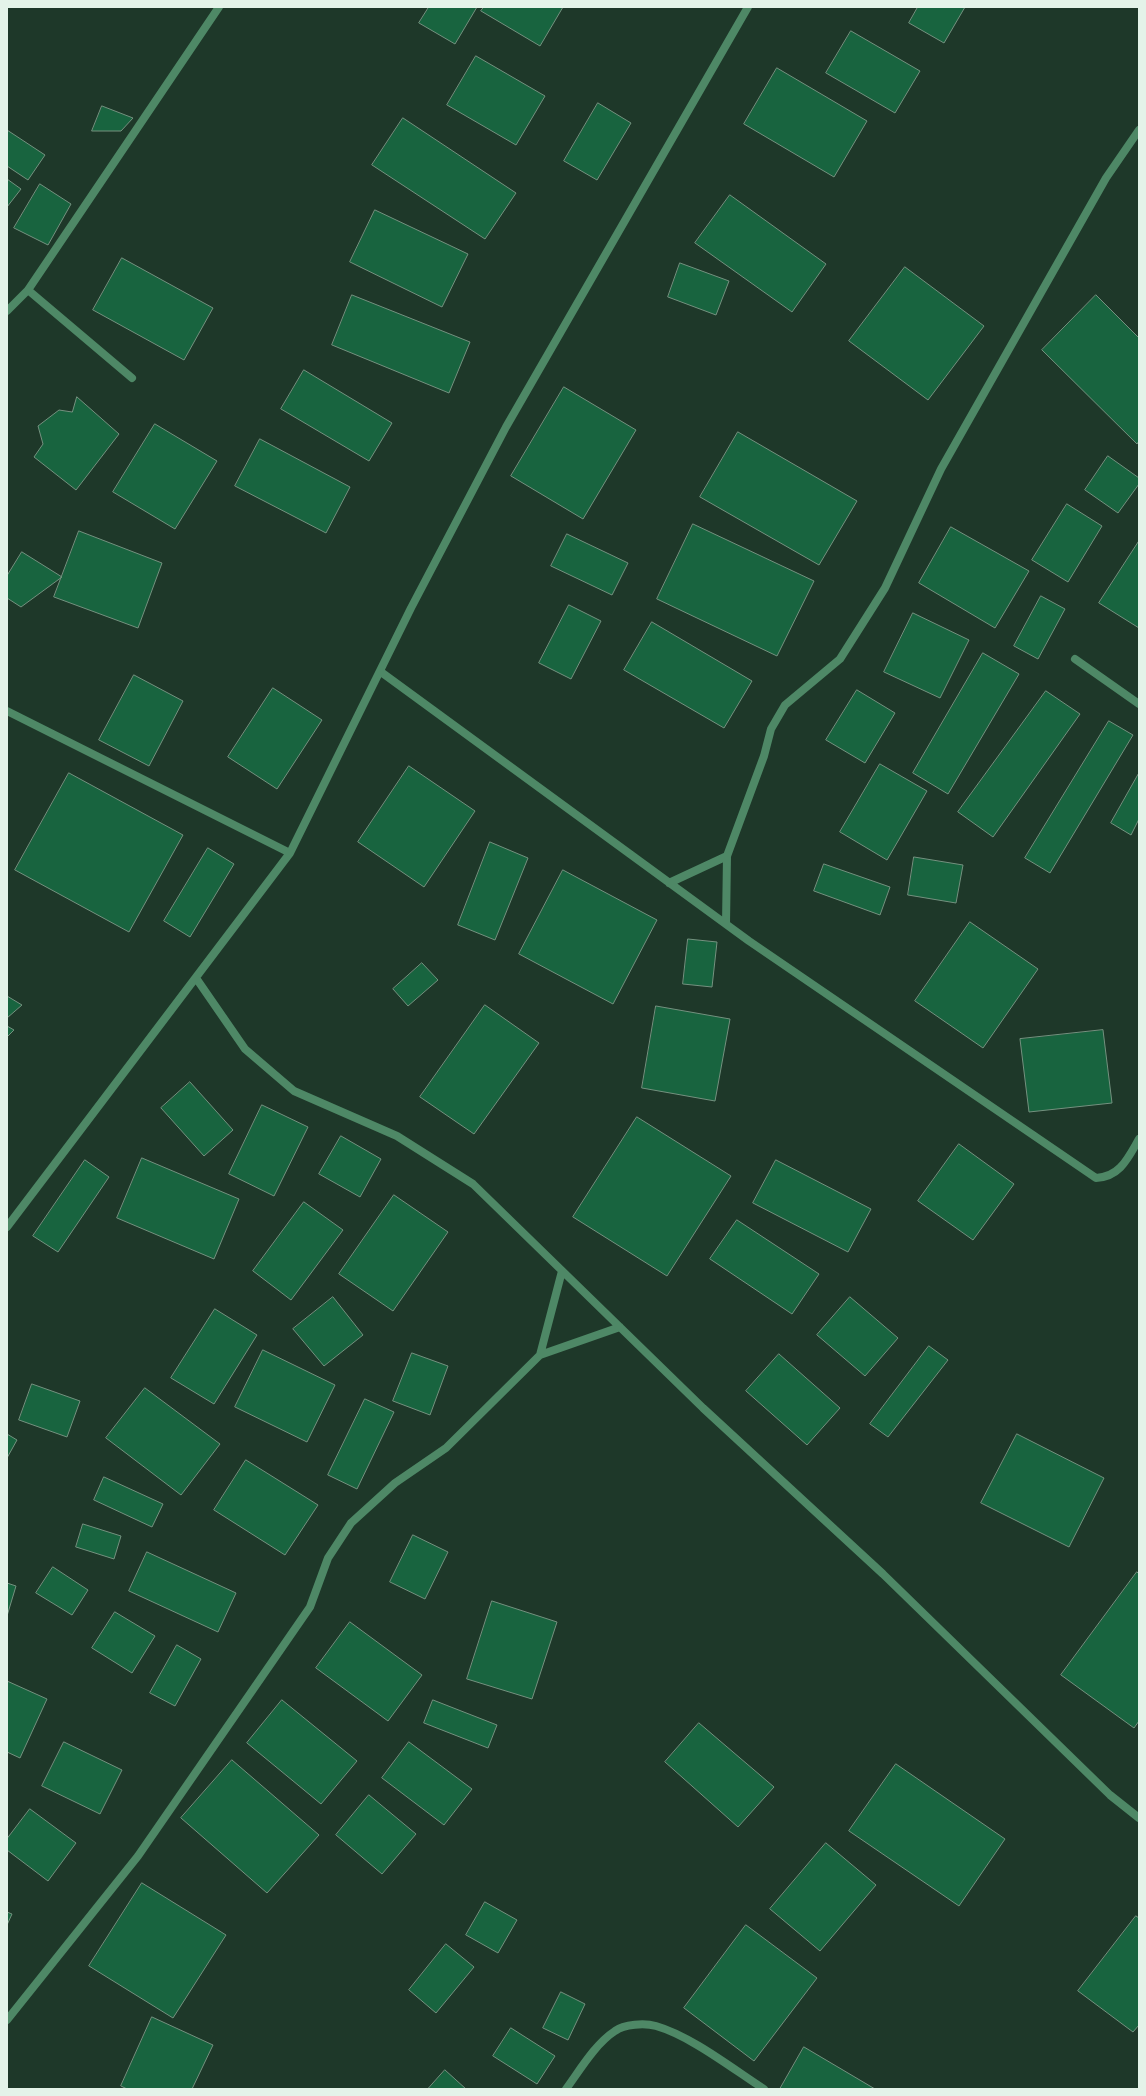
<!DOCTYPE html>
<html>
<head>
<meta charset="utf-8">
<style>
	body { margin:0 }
	#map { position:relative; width:1146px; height:2096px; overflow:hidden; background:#1e3829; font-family:"Work Sans",sans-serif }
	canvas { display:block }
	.frame { position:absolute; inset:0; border:8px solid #e4f3e9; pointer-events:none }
</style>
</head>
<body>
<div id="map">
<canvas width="1146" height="2096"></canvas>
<div class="frame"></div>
</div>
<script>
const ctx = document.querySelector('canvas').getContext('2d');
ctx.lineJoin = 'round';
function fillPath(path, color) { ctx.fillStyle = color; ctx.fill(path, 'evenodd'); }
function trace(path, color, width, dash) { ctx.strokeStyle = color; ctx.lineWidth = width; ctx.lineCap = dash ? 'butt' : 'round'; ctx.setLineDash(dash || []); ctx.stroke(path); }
const building = new Path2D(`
	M429,7H477L455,44L419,23Z
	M484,7H563L540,46L481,11Z
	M918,7H965L944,43L909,23Z
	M851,31L920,71L895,113L826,73Z
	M476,56L545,96L516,145L447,105Z
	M777,68L867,121L834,177L744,124Z
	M598,103L631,123L597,180L564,161Z
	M102,106L133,118L121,131H92Z
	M403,118L516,193L485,239L372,165Z
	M7,130L45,155L28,180L7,166Z
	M7,179L21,189L7,207Z
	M40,184L71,204L48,245L14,228Z
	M730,195L826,264L792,312L695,243Z
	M375,210L468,254L442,307L350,262Z
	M122,258L213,308L184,360L93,310Z
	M680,263L729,281L716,315L668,297Z
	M905,267L984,326L928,400L849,341Z
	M352,295L470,342L449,393L332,345Z
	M1096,295L1139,338V441L1137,444L1042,350Z
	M304,370L392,423L369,461L281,409Z
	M564,387L636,430L583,519L511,476Z
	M77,397L119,434L76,490L34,457L43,444L38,426L59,410L72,412Z
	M155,424L217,461L175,529L113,492Z
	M738,432L857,501L819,565L700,497Z
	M260,439L350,487L326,533L235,486Z
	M1108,456L1139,478V484L1118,513L1085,490Z
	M1067,504L1102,526L1068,582L1032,560Z
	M693,524L814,581L777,656L657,599Z
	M951,527L1029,571L995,628L919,583Z
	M79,531L162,563L138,628L54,597Z
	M567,534L628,563L612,595L551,566Z
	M1139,541V628L1099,603Z
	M22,552L62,577L21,607L7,598V576Z
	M1041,596L1065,609L1038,659L1014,646Z
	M569,605L601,621L571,679L539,663Z
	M913,613L969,640L940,698L884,672Z
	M652,622L752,681L724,728L624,670Z
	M983,653L1019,674L948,794L913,773Z
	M134,675L183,701L149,766L99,740Z
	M273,688L322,720L277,789L228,757Z
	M857,690L895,713L865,763L826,740Z
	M1046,691L1080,714L993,837L958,812Z
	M1109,721L1133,735L1050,873L1025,858Z
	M880,764L927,791L887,860L840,832Z
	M409,766L475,811L424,887L358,842Z
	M69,773L183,835L129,932L15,870Z
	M1139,773V819L1131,835L1111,823Z
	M490,842L528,858L495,940L458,925Z
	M208,848L234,864L190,937L164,921Z
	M914,857L963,865L956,903L908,895Z
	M824,864L890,887L880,915L814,891Z
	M563,870L657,920L613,1004L519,954Z
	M970,922L1038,969L983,1048L915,1001Z
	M688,939L717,942L712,987L683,984Z
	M422,963L438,980L408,1006L393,989Z
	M7,996L22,1005L7,1018Z
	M485,1005L539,1043L474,1134L420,1097Z
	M656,1006L730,1019L715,1101L642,1088Z
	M7,1026L14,1030L7,1037Z
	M1103,1030L1112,1103L1029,1112L1020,1039Z
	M190,1082L233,1130L204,1156L161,1108Z
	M262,1105L308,1127L274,1196L229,1174Z
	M637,1117L731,1176L667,1276L573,1217Z
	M341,1136L381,1159L360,1197L319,1174Z
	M959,1144L1014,1184L973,1240L918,1201Z
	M142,1158L239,1199L214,1259L117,1218Z
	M85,1160L109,1177L58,1252L33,1236Z
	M776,1160L871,1209L848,1252L753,1203Z
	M394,1195L448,1232L393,1311L339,1274Z
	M304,1202L343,1230L291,1300L253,1271Z
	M737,1220L819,1274L792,1314L710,1259Z
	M333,1297L363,1335L324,1366L293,1329Z
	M850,1297L898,1338L865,1376L817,1335Z
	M215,1309L257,1335L214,1404L171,1378Z
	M929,1346L948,1360L888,1437L870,1424Z
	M263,1350L335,1385L307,1442L235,1407Z
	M412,1353L448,1366L430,1415L393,1401Z
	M779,1354L840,1408L807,1445L746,1391Z
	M32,1384L80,1401L67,1437L19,1420Z
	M145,1388L220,1444L181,1495L106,1438Z
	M365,1399L394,1412L357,1489L328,1475Z
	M7,1434L17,1440L7,1458Z
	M1017,1434L1104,1478L1069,1547L981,1503Z
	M246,1460L318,1505L285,1555L214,1510Z
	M104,1477L163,1504L152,1527L94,1500Z
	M83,1524L121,1536L114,1559L76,1547Z
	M413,1535L448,1552L425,1599L390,1582Z
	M147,1552L236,1593L218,1632L129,1591Z
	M53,1567L88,1590L72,1615L36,1593Z
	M1137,1572L1139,1574V1721L1134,1728L1061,1675Z
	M7,1583L16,1586L7,1616Z
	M492,1601L557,1622L532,1699L467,1679Z
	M115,1612L155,1636L132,1673L92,1648Z
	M350,1622L422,1675L388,1721L316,1668Z
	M177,1645L201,1659L175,1706L150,1693Z
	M7,1681L47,1699L20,1758L7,1752Z
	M282,1700L357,1761L321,1804L247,1743Z
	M433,1700L497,1725L488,1748L424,1723Z
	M699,1723L774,1787L738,1827L665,1762Z
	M64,1742L122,1770L100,1814L42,1786Z
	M409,1742L472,1789L444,1825L382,1778Z
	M232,1760L319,1835L267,1893L181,1818Z
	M896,1764L1005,1839L959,1906L849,1831Z
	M369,1795L416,1834L382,1874L336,1835Z
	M30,1809L76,1843L48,1881L7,1850V1839Z
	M826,1843L876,1885L820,1951L770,1909Z
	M142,1883L226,1935L173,2018L89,1966Z
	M485,1902L517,1920L498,1953L466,1935Z
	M7,1912L12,1914L7,1925Z
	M1136,1916L1139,1918V2025L1133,2032L1078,1991Z
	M746,1925L817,1978L754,2061L684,2008Z
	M446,1944L474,1967L436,2013L409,1990Z
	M561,1992L585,2004L568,2040L543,2028Z
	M152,2017L213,2045L192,2089H127L121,2086Z
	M511,2028L555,2056L537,2084L493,2056Z
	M804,2047L875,2089H780Z
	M445,2070L466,2089H428Z`);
const street = new Path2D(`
	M28,290L132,378
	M7,311L28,290L219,7
	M1075,659L1139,704
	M381,672L749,941L1096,1178C1120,1177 1128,1158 1139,1139
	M7,711L290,853
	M669,883L727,856
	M726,924L727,856L764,756L771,729L785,705L840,659L885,588L941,469L1106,178L1139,130
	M196,978L245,1049L294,1091L397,1136L473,1184L703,1408L883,1574L1110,1795L1139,1818
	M7,1227L290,853L411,608L506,427L748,7
	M540,1355L562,1271
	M7,2020L138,1856L310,1607L328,1558L351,1523L395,1483L446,1448L540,1355L620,1327
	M566,2089C580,2070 595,2044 615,2031C624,2024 645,2023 656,2026C691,2036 733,2069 764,2089`);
fillPath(building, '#18643f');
trace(building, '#74917f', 1);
trace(street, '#4e8866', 8);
</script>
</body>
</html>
